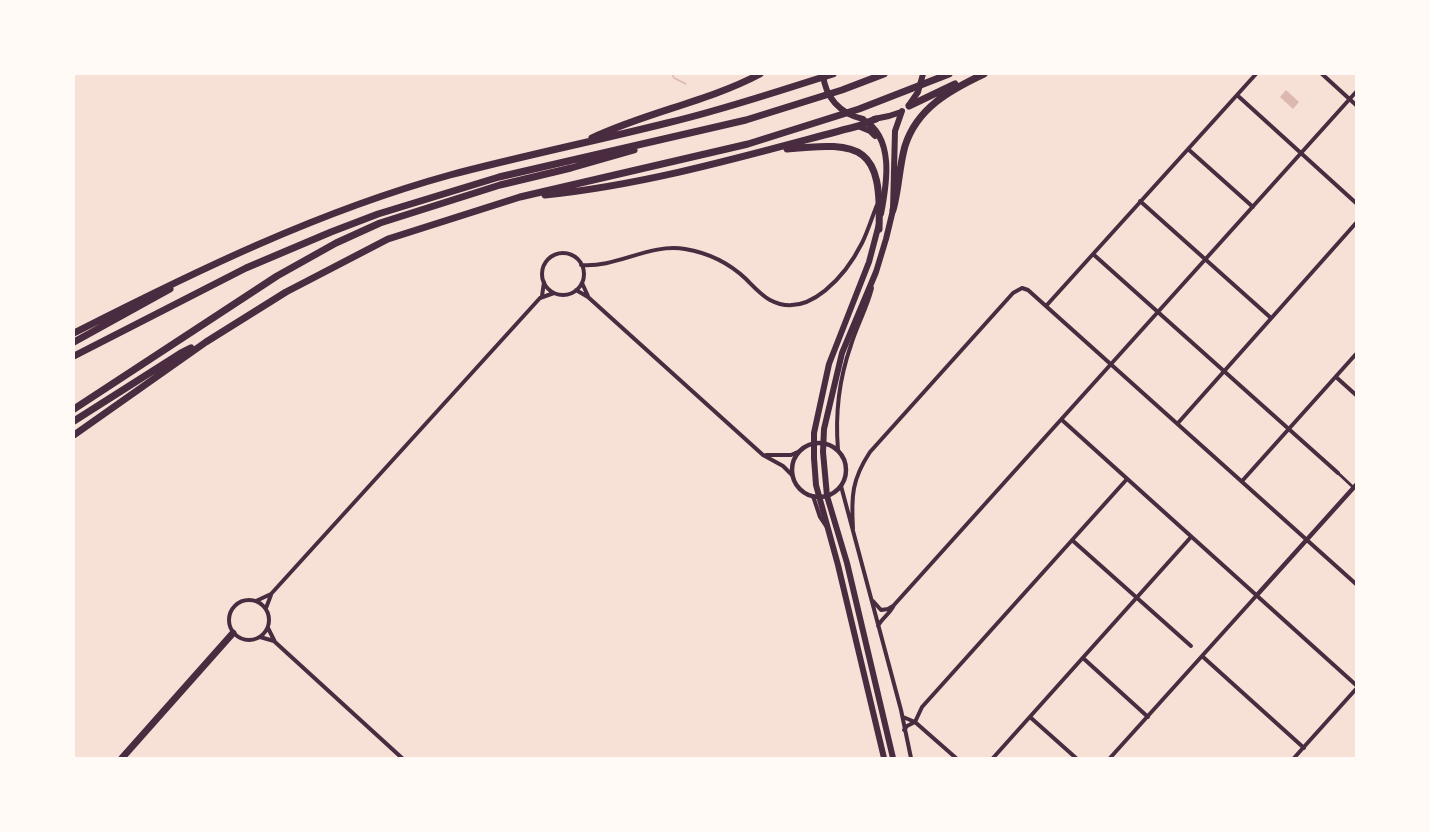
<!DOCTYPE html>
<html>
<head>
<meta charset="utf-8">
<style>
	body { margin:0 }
	#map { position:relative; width:1430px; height:832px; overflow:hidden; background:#f7e1d7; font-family:Montserrat,sans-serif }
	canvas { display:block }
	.frame { position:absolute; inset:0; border:75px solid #fffaf5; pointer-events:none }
</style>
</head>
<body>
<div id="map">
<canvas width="1430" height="832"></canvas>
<div class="frame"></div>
</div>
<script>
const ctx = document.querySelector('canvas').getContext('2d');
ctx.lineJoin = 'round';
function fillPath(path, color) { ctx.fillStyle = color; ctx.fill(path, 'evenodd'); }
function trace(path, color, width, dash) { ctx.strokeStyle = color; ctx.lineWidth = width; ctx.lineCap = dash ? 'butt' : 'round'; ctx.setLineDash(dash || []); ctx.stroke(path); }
const water = new Path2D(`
	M1286,90L1299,102L1293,109L1280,97Z`);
const stream = new Path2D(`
	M672,74L674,78L686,84`);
const pedestrian = new Path2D(`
	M1338,473L1354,488`);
const minor = new Path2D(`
	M1322,74L1356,105
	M1237,95L1356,203
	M1188,149L1253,207
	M1140,201L1271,318
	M542 274a21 21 0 1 1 42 0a21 21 0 1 1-42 0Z
	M1093,254L1338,473
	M581,265C617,268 649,243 685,249C709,253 728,262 746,279C753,286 761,295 770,300C809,321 847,273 862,243C868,231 872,217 877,205
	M582,283L588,296
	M576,290L588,297L763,455L783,466L793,476
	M542,296L544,282
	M1046,306L1256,74
	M1336,377L1356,395
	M1062,420L1356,685
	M1178,423L1356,223
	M838,450C835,414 839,379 851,345C857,325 867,308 872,288
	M766,455H791L800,451
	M1243,480L1356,354
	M841,486L901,710L911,758
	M813,496L820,517L826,526
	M853,529C851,496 852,479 870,452L1013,293L1022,288L1028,290L1356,584
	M1072,540L1191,646
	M229 620a20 20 0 1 1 40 0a20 20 0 1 1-40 0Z
	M256,601L271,594L540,298L554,293
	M873,601L881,610L888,609L893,606
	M266,608L271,595
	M878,626C882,618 890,614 894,605L1356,92
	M268,628L275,642L402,758
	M260,637L274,641
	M1202,656L1304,748
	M1083,658L1148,717
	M903,717L915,722L956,758
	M1030,717L1076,758
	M904,730L907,726L915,722L922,707L1127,479
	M993,758L1191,537
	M1110,758L1257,595
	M1294,758L1356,689`);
const tertiary = new Path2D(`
	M792 470a27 27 0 1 1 54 0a27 27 0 1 1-54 0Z
	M1257,595L1356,485`);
const primary = new Path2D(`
	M823,74C825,97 840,114 863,119
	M909,105L918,92L923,74
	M862,119C895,137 887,183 881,214
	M874,119L889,116L901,112
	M858,126L870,131L875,136
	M879,224L869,262L829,364L814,433V458L816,485L838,565L884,758
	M893,758L847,563L827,496L823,452L824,429L842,353L876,272L886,239L893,210L895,131L902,111`);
const motorway = new Path2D(`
	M909,106L955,84
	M592,138C647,112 707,102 760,74
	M787,149C863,141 882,147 879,229
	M545,195C652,184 755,153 858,126L876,119
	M893,210C899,189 899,167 905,146C917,108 950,90 984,74
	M74,333C194,272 319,211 450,175C522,156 595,141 667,123C723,110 778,91 833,74
	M74,342L170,289
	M74,356L246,268L331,232L378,214L499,177L746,120L842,90L884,74
	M74,409L277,276L336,243L380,223L500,185L571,168L634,150
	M74,421L181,353L191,348
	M74,435L206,342L286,292L388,239L520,197L748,144L859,109L949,74
	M122,758L233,633`);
fillPath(water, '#dcb8b0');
trace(stream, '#dcb8b0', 1.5);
trace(pedestrian, '#4a2c40', 3);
trace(minor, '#4a2c40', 4);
trace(tertiary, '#4a2c40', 4.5);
trace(primary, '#4a2c40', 6);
trace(motorway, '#4a2c40', 7);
</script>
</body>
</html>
